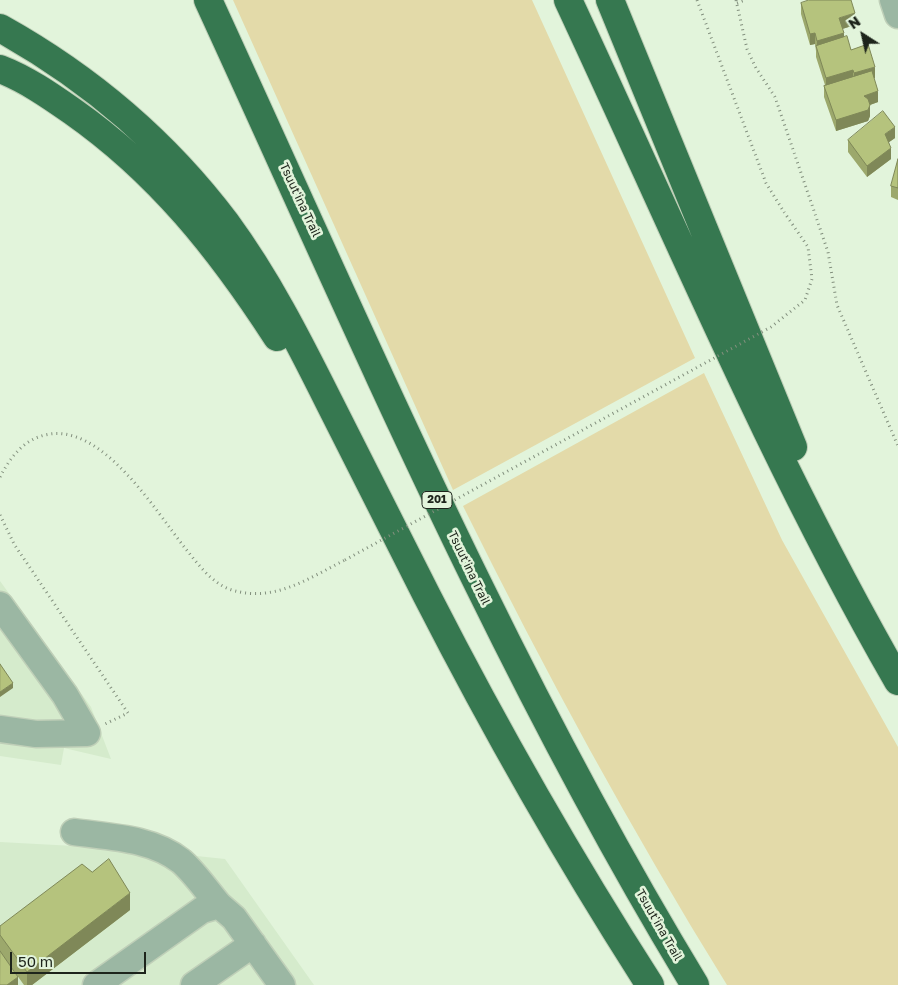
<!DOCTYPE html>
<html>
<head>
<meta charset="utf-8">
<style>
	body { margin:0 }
	#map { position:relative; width:898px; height:985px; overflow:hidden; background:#e2f4db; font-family:"Golos Text",sans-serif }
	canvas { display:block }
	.north { position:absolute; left:838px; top:10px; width:50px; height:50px; -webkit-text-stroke:4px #e2f4db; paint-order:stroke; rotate:325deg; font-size:14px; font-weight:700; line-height:20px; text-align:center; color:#1d241b }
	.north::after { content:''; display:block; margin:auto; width:18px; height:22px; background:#1d241b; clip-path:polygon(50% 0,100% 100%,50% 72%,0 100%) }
	.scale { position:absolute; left:10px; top:952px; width:136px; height:22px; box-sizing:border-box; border:2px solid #1d241b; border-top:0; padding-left:6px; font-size:15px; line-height:18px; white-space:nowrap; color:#1d241b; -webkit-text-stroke:4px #e2f4db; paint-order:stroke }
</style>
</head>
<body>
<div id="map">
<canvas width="898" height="985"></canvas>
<div class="north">N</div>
<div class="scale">50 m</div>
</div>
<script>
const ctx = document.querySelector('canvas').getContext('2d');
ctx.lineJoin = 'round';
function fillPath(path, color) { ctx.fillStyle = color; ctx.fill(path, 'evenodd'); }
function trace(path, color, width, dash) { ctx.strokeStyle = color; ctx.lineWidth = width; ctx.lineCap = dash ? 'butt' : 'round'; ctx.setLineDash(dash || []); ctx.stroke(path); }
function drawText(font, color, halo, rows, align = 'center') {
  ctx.font = font + ' "Golos Text",sans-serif'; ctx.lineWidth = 5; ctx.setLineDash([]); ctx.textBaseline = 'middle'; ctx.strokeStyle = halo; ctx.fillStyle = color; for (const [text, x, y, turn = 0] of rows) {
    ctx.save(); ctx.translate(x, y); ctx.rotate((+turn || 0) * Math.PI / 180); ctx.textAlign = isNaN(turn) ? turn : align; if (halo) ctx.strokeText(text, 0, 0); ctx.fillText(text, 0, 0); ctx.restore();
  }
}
const built = new Path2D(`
	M0,581L91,707L111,759L64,748L61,765L0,756Z
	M0,842L130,849L225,859L314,985H0Z`);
const green = new Path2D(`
	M233,0H532L695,358L453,490Z
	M704,373L782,540L898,747V985H727C631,830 544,670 463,506Z`);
const path = new Path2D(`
	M697,0L766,183L784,212
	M736,0L747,49L756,68L775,97L812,205L828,252L837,305L898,446
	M737,3L745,0
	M0,477C10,458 23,440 45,435C101,421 155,510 185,548C198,564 212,584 232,590C274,603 309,578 345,560
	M0,515L14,544L128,713L105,724`);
const minor = new Path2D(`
	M893,0L898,15
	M0,605L65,695L87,733L36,734L0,729
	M74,832C110,837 152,838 181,861C195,873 207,891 219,905
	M96,985L202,910L219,905L234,918L282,985
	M194,985L253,944`);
const highway = new Path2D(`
	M208,0C361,333 504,671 695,985
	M568,0C675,229 772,462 898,681
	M610,0L793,447
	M0,28C88,77 165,142 226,223C267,279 298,340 329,402C362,467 394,532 427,596C495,729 569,859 650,985
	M0,69C26,79 49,95 72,111C159,172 220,249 277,337`);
const pathBridge = new Path2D(`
	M345,560L771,327L805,300L812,279L808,247L784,212`);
const wall = new Path2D(`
	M801,3L855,25L842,29L844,37L851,50L875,78H874L878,102L870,105V116L868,121L836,131L824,97V86L825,85L816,57V51L815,44L810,45L801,14Z
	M895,138L889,142L891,159L867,177L848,152V140Z
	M898,159V200L891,197V186Z
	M130,910L32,985H24L6,960L18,985H0V926Z`);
const shadedWall = new Path2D(`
	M855,13V25L839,30V18Z
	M815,33V44L810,45V34Z
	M844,33V44L817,48V41Z
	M875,67V78L854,84V73Z
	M853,70V81L826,89V78Z
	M878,91V102L864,107V96Z
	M870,105V116L868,121L836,131V120Z
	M895,127V138L885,145V134Z
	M891,148V159L867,177V166Z
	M13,683V688L0,697V692Z
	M130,893V910L32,985H27V972Z
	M18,977V985H7Z`);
const building = new Path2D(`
	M809,0H851L855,13L839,18L844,33L817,41L815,33L810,34L801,3Z
	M847,36L851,50L868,44L875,67L854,73L853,70L826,78L816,46Z
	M872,71L878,91L864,96L868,99L870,105L868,110L836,120L824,86Z
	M883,111L895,127L885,134L891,148L867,166L848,140Z
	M898,159V188L891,186Z
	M0,664L13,683L0,692Z
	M109,859L130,893L27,972L0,935V926L82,864L92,872Z
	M0,951L18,977L7,985H0Z`);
const shields = [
	[437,500,30]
];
const shieldNames = [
	["201",437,500]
];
const streetNames = [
	["Tsuut'ina Trail",300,200,65],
	["Tsuut'ina Trail",469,568,64],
	["Tsuut'ina Trail",659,925,60]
];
fillPath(built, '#d5ebcc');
fillPath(green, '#e3daa9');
trace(minor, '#bfcfb8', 29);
trace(highway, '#bfcfb8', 30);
trace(path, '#83907e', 3, [1, 4]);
trace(minor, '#9bb7a3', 26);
trace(highway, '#367850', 28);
trace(pathBridge, '#83907e', 3, [1, 4]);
fillPath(wall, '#9ca86c');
fillPath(shadedWall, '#7f8858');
fillPath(building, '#b5c37d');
trace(building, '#7f8858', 1);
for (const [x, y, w] of shields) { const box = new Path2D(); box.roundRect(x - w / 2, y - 8.5, w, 17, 4); ctx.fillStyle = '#e2f4db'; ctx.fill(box); trace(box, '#1d241b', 1); }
drawText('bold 11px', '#1d241b', null, shieldNames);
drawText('12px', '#1d241b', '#e2f4db', streetNames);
</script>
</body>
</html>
